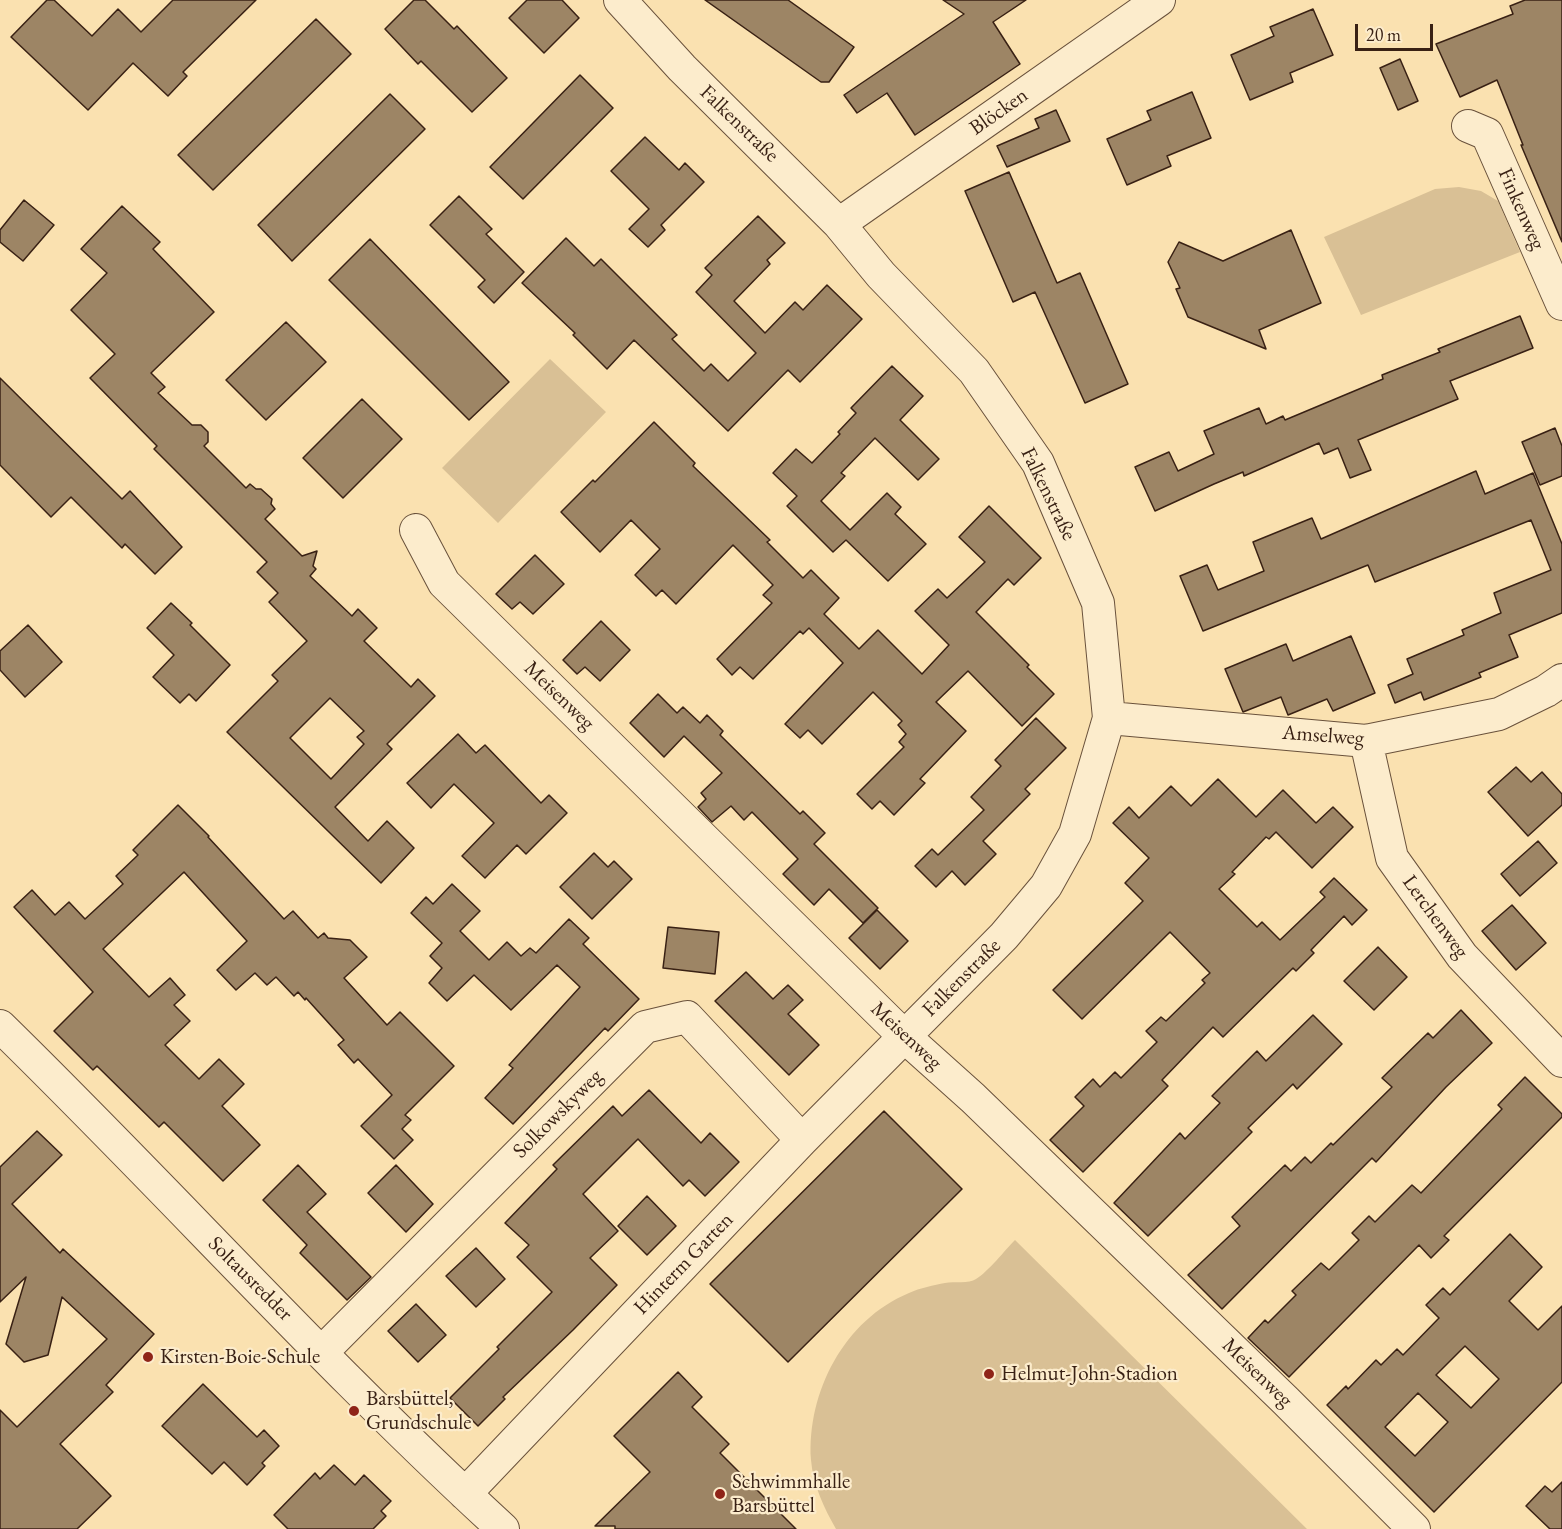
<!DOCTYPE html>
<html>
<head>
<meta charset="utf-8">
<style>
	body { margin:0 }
	#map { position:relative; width:1562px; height:1529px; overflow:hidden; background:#fae1b0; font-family:"EB Garamond",serif }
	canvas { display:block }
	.scale { position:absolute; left:1355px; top:24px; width:78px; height:27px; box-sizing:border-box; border:3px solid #392114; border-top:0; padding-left:8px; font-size:18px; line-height:21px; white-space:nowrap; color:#392114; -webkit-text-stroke:4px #fceccc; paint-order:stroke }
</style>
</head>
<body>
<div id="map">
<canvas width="1562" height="1529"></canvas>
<div class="scale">20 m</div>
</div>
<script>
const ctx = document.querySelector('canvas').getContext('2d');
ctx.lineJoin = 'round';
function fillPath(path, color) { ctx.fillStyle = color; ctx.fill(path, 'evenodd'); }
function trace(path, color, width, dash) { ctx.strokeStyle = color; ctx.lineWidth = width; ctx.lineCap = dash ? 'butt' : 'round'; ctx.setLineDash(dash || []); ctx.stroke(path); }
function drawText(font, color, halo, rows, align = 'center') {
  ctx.font = font + ' "EB Garamond",serif'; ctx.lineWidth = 4.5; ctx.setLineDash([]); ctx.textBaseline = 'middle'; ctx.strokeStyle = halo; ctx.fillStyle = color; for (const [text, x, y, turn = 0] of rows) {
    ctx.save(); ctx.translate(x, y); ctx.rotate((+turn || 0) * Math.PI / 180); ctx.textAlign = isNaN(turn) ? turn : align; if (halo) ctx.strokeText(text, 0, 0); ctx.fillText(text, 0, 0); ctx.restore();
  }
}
const green = new Path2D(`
	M1459,187L1481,191L1498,201L1520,252L1361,315L1324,237L1435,189Z
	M550,359L606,412L498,523L442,468Z
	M1015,1240L1307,1529H836C824,1508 813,1485 811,1460C807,1392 844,1320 909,1293C920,1288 934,1285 945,1283C954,1281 969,1284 976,1279C988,1272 1005,1250 1015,1240Z`);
const building = new Path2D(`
	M47,0H54L92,36L118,9L141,32L173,0H256L183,72L187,76L168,96L133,63L88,110L11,37Z
	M414,0H425L454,29L457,26L507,78L472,112L421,61L418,64L385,29Z
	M527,0H562L579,18L544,53L509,18Z
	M705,0H788L854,47L829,82H821Z
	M943,0H1026L993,22L1020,64L915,135L887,93L857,113L844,95L964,14Z
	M1525,0H1562V242L1521,145H1523L1497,80L1460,97L1436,44L1513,14L1510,6Z
	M1313,9L1333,55L1290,73L1293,82L1250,100L1231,55L1274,36L1270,27Z
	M316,19L351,54L213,190L178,155Z
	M1400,59L1418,101L1398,110L1380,68Z
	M580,75L613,108L523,199L490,167Z
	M1192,92L1211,138L1167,156L1171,166L1127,185L1107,139L1151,120L1147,111Z
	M390,94L425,129L292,261L258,225Z
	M1056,110L1070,141L1007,167L997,146L1039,128L1035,119Z
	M645,137L679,170L685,163L704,182L661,225L665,230L648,247L629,229L649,209L611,171Z
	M1009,172L1057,283L1080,273L1128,384L1085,403L1035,292L1013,302L965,191Z
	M459,196L492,229L486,234L524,272L494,303L478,287L485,280L430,225Z
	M24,200L54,225L23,261L0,242V230Z
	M122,206L160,242L153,249L214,312L151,373L165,387L158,393L192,425H201L208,432V442L204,446L246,488L250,484L256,489H261L272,499L271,504L275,509L265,519L302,556L317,551L313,566L316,569L310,576L352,616L358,609L377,628L364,641L411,687L418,679L435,696L387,744L392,749L335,807L368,841L387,821L414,848L381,883L227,732L278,681L272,675L307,641L269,602L278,593L257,572L267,562L154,449L157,446L90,378L115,354L71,310L107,273L81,249ZM330,698L364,731L357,737L364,744L331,779L290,738Z
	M758,216L785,243L767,260L770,264L734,301L765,333L795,302L803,310L827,285L862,319L800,382L788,370L728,431L634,340L607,369L573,335L575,333L522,283L566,238L594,266L601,259L677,335L672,339L704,371L711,364L728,381L756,353L696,292L712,275L705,268Z
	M1291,230L1321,303L1259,330L1266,349L1188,317L1176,289L1180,288L1168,262L1179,242L1223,261Z
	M370,239L509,382L469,420L329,280Z
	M1520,316L1533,348L1450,381L1458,399L1358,440L1371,470L1350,478L1338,448L1324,454L1319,443L1244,476L1243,472L1214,484L1155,511L1135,467L1169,452L1178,471L1214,454L1204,431L1259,408L1266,424L1283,416L1285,420L1383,379L1382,375L1440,352L1438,349Z
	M286,322L326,362L266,420L226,380Z
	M892,366L923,396L900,420L939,459L918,480L875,438L841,473L845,476L821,501L850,530L887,493L901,507L895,514L926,544L888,581L846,540L833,552L787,506L797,496L773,473L796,449L812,463L840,434L838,432L856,413L851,408Z
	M0,378L122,499L130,491L182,547L155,574L125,544L122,548L71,497L51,517L0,465Z
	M362,399L402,439L343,498L303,458Z
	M654,422L695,463L693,466L770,540L767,542L803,578L811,570L839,598L824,614L859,649L878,630L922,674L949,645L915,611L938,589L947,598L985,562L959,537L989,506L1041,558L1014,585L1008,579L976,612L1029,665L1027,667L1054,694L1022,726L968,671L936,702L966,731L920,779L925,783L894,815L880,801L872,809L857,794L904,747L899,742L906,734L898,725L902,721L873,692L822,744L808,730L800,738L785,724L843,663L809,628L803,634L800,631L753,679L740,667L732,675L717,659L772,603L763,595L773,585L733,545L676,604L662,590L656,596L635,575L660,549L631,520L600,552L561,512L593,480L595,482Z
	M1555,428L1562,446V476L1540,485L1522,442Z
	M1476,471L1485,494L1533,473L1562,544V613L1509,635L1518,657L1479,673L1481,677L1424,700L1421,692L1395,703L1388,685L1413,674L1407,659L1464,635L1462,630L1501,613L1494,593L1551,570L1531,520L1375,582L1368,565L1203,631L1180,576L1207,565L1218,590L1264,571L1253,542L1312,518L1321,539Z
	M535,555L564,584L533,614L520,602L512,609L496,594Z
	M171,603L192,623L190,625L230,665L196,701L189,694L180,703L153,677L174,655L147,628Z
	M601,621L630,650L600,681L585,667L577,674L563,660Z
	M28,625L62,662L25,697L0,670V651Z
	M1351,636L1375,693L1333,711L1327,699L1288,715L1281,697L1243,712L1225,669L1286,644L1293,661Z
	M658,694L677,713L683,707L700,723L707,715L723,731L720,735L800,814L803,811L825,833L814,844L878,908L863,923L829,889L814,905L783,874L798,859L752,812L744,820L731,806L712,822L698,807L706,799L701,793L722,773L684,736L664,757L630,723Z
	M1036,718L1066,748L1025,789L1030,794L983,841L996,854L965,885L952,871L936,887L915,866L932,849L938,855L984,810L971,797L1001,766L995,760Z
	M458,734L476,753L485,745L541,803L549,795L567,813L526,854L517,845L485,878L462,856L494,823L454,784L431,808L407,783Z
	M1516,767L1531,782L1542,772L1562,794V805L1528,836L1488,792Z
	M1218,779L1256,817L1283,790L1316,823L1333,807L1353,827L1312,868L1276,832L1269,839L1266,837L1232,872L1235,874L1219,889L1257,927L1262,922L1280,940L1325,897L1320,892L1334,878L1367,910L1352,925L1344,916L1311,950L1314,953L1296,971L1293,968L1223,1037L1213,1027L1162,1080L1168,1086L1083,1172L1050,1140L1084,1106L1075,1097L1093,1079L1100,1087L1115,1072L1121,1078L1157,1042L1146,1031L1161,1017L1166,1021L1205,983L1202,980L1210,973L1170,932L1082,1019L1053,990L1143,901L1125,883L1149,858L1113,823L1129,807L1139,818L1171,786L1191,806Z
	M178,805L209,836L208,837L284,919L293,911L318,938L324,933L328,938L350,940L367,957L344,978L387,1025L400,1012L454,1066L405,1115L411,1120L402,1129L413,1140L394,1159L361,1126L392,1095L358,1059L354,1063L338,1045L344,1040L306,998L305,1000L298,992L294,996L276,977L267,985L255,973L236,990L217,970L247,941L184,872L103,949L149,997L170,978L185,995L174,1005L190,1021L165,1045L199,1079L219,1059L244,1084L222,1106L260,1145L223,1181L164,1122L159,1127L97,1066L93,1070L54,1031L93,992L14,907L32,890L55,915L69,902L85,919L123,884L116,876L138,855L133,850Z
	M1538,841L1557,863L1520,896L1501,874Z
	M594,853L608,867L614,861L632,879L592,919L560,887Z
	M452,884L480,911L460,931L489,960L507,942L521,956L530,948L536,953L569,919L589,938L583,944L639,999L608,1031L605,1028L513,1124L485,1098L513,1068L509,1065L580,987L557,965L511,1010L474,975L447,1001L429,983L442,968L430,956L442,943L411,913L426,897L433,904Z
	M1512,905L1546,943L1516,970L1482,931Z
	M877,910L908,941L880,969L849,938Z
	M668,927L719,932L715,974L663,968Z
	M1378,947L1407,977L1374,1010L1344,981Z
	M746,972L773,999L788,985L803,1000L788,1014L819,1045L789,1075L715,1001Z
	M1461,1010L1492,1043L1446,1087L1376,1162L1372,1158L1222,1309L1188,1275L1240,1226L1232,1217L1285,1165L1291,1171L1305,1157L1311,1163L1331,1143L1333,1145L1392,1087L1382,1078L1428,1033L1433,1038Z
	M1313,1015L1342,1044L1297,1089L1293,1084L1248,1128L1252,1132L1148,1236L1114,1203L1180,1133L1185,1139L1220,1103L1212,1096L1257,1051L1266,1061Z
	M1525,1077L1562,1114V1117L1444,1236L1449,1240L1431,1258L1419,1245L1289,1377L1248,1338L1265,1320L1268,1323L1296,1295L1292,1291L1321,1263L1329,1270L1359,1240L1352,1233L1369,1216L1375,1222L1412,1185L1421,1193L1502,1109L1498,1105Z
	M649,1090L701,1143L710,1133L739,1162L705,1196L689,1180L683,1186L638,1139L583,1194L618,1231L590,1258L617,1285L573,1330L503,1397L505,1399L478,1426L450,1398L499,1349L497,1347L552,1292L517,1257L529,1245L505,1223L557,1169L553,1165L613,1106L622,1116Z
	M884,1111L962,1189L788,1362L710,1284Z
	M37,1131L62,1155L12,1204L60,1253L63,1249L154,1334L106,1385L113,1392L60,1444L111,1496L77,1529H0V1410L17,1427L107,1339L62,1297L48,1355L24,1362L6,1344L26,1277L0,1302V1167Z
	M298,1165L326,1194L307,1212L371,1277L347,1300L300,1253L307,1245L263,1200Z
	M396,1165L433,1204L406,1232L368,1193Z
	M647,1196L676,1226L647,1255L618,1226Z
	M1510,1234L1542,1267L1509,1301L1538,1330L1562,1306V1382L1434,1512L1327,1405L1346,1386L1348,1389L1376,1360L1381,1365L1397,1349L1403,1355L1439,1318L1426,1305L1443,1288L1450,1295ZM1465,1346L1499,1379L1471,1408L1436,1375ZM1418,1393L1448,1422L1415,1456L1385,1427Z
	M476,1248L505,1279L476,1307L446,1276Z
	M416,1304L446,1335L418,1362L388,1331Z
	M678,1372L702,1397L692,1407L729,1444L720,1453L796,1529H615V1526H595L650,1472L614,1436Z
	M203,1384L257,1437L264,1430L279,1446L262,1463L265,1466L247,1485L224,1462L212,1474L162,1426Z
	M334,1465L355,1485L364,1475L391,1501L381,1511L386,1516L373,1529H288L274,1515L315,1473L320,1479Z
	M1562,1482V1529H1550L1526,1506L1545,1486L1552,1492Z`);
const minor = new Path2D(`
	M1468,126L1487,134L1562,304
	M839,224L1159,0
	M416,530L444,583L905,1037L973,1098L1286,1401L1414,1529
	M1109,718L1366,741L1499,714L1546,691L1562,680
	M1366,741L1392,858L1462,956L1562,1061
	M0,1026C170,1192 328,1369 503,1529
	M322,1352L645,1027L687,1017L802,1140
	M465,1494L802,1140L1004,936L1046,886L1075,834L1109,718L1098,603L1038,463L974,371L881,275L839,224L682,68L620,0`);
const markers = [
	[148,1357,6,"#8f2418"],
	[989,1374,6,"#8f2418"],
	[354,1411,6,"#8f2418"],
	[720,1494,6,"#8f2418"]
];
const streetNames = [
	["Blöcken",999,112,-35],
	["Falkenstraße",739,124,44],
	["Finkenweg",1521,209,66],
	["Falkenstraße",1048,494,64],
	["Meisenweg",559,696,44],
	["Amselweg",1323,736,4],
	["Lerchenweg",1435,917,54],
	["Falkenstraße",962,978,-45],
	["Meisenweg",906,1036,43],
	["Solkowskyweg",558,1114,-45],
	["Hinterm Garten",684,1264,-46],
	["Soltausredder",250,1279,45],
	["Meisenweg",1257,1373,44]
];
const poiNames = [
	["Kirsten-Boie-Schule",160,1357],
	["Helmut-John-Stadion",1001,1374],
	["Barsbüttel,",366,1399],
	["Grundschule",366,1423],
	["Schwimmhalle",732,1482],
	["Barsbüttel",732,1506]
];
fillPath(green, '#d9c095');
fillPath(building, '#9d8565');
trace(building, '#392114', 1.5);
trace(minor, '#69513b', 34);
trace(minor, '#fceccc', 32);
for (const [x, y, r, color] of markers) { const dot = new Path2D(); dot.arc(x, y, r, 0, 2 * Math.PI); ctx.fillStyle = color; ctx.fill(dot); trace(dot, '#fceccc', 2); }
drawText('21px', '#392114', '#fceccc', streetNames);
drawText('21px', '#392114', '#fceccc', poiNames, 'left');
</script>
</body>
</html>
